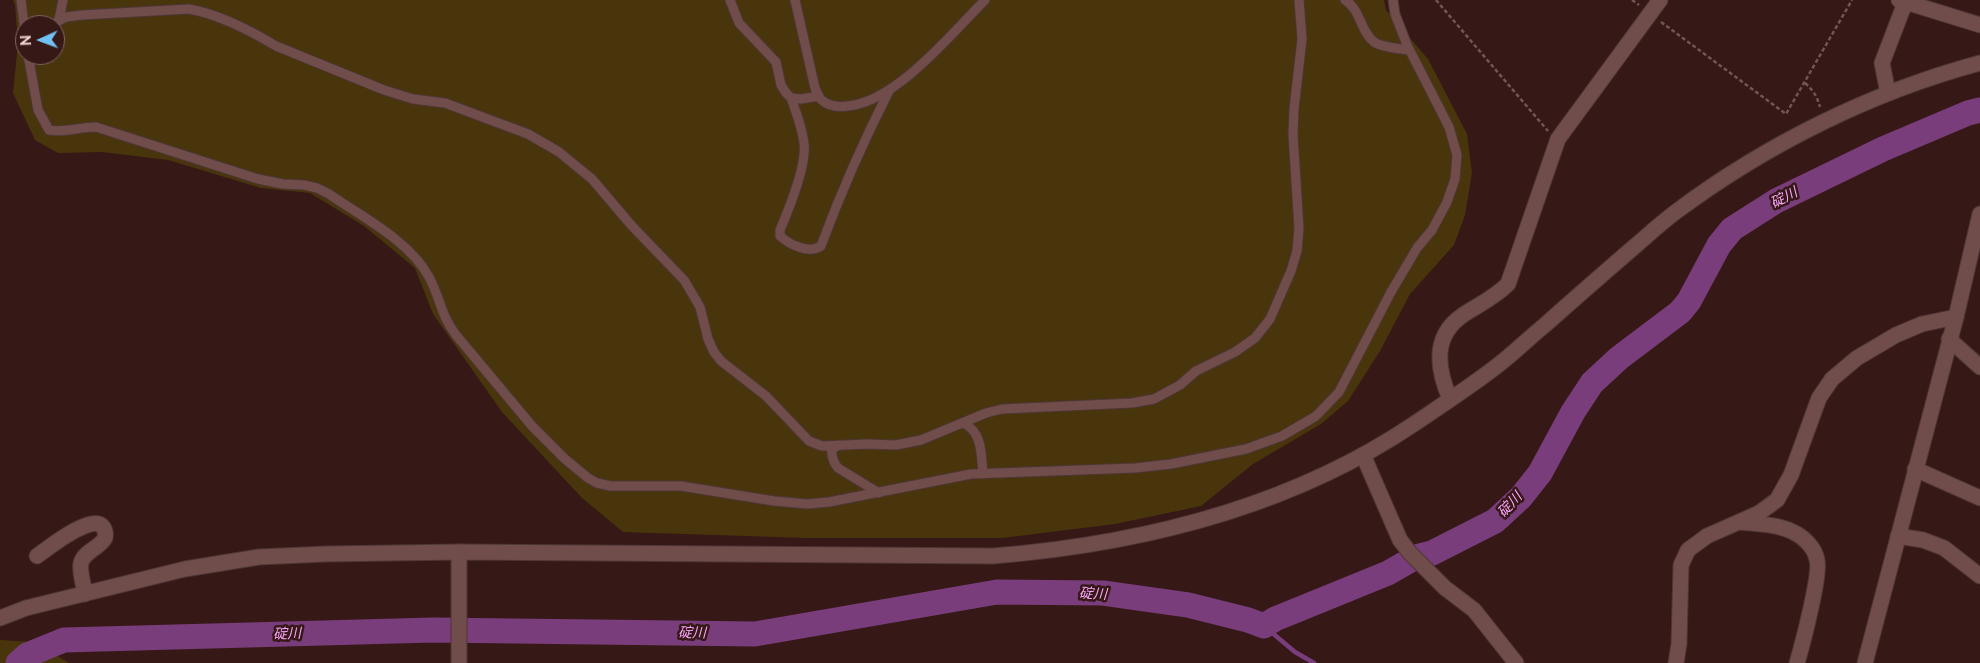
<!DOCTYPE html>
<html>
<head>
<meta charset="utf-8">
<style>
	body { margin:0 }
	#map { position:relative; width:1980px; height:663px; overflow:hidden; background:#361817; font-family:Raleway,sans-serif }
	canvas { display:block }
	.north { position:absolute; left:15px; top:15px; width:50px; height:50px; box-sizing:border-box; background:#361817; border:1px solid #7f6463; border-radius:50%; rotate:268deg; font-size:14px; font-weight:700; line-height:20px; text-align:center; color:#edd7d6 }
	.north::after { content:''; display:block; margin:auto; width:18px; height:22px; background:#70c1f4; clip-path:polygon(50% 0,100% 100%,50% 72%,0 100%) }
</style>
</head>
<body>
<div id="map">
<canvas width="1980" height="663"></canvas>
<div class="north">N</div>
</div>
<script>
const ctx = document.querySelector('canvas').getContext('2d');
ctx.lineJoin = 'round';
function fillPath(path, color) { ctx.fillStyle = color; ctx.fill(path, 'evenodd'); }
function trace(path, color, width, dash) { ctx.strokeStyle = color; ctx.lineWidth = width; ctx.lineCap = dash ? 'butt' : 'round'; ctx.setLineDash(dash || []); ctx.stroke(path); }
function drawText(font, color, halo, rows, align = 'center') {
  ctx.font = font + ' Raleway,"Noto Sans JP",sans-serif'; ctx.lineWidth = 5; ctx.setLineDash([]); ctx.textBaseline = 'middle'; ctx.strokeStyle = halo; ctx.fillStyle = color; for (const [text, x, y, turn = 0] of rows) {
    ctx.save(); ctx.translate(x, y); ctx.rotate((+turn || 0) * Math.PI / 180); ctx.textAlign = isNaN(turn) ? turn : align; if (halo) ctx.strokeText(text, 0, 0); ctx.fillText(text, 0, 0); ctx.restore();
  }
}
const green = new Path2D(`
	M13,0H1384L1386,10L1428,59L1467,134L1472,173L1465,215L1454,245L1410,294L1380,351L1348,401L1321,424L1253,464L1201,506L1115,524L1002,538H806L623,532L582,498L502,412L433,314L415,268L364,226L310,193L261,188L168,160L102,152L58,153L35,140L13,93L18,44L15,5ZM25,25H55V55H25Z
	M0,640L34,642L69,663H0Z`);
const stream = new Path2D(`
	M1264,626L1295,652L1314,663`);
const river = new Path2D(`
	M18,663L27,655L64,640L433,630L755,634L997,592L1103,593L1188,605L1248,620L1264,626L1275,619L1388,573L1416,557L1432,553L1495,521L1521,497L1540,473L1573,412L1592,383L1619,358L1680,312L1689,301L1719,245L1732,229L1776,201L1883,149L1968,113L1980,110`);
const path = new Path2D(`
	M1436,0L1548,131
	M1632,0L1639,5
	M1661,22L1786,114L1852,0
	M1805,83C1813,90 1817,96 1820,107`);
const lane = new Path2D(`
	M21,0L25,32
	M730,0L739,23L776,62L781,85L786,93L791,98L801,99L819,96
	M795,0L815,88C817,92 819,99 823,101C830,107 840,107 848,106C897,101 951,34 985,0
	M1345,0C1361,10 1360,31 1374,42C1381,47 1401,49 1409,50
	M59,19L63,0
	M51,25L66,17L82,15L189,9C218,14 251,31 276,46L384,90L413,99L445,103L528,134L559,152L592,179L632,226L684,280L700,307L708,339L714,352L721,361L766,396L809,441L822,446L867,444L896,445L921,440L986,413L1002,409L1132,403L1154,399L1180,385L1196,371L1235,352L1255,338L1270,319L1291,271L1297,251L1299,228L1293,135L1294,109L1302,39L1299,0
	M28,55L38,110L49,130C65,133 79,127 96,127L258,179L283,184L304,185L317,188L329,194C362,217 410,241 429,277C440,297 441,316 456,335L532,426L565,459L588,478L597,483L611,486H681L774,501L807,504L829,502L971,474L1135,468L1171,464L1246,449L1282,436L1316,416L1339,392L1391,292L1417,248L1432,230L1447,202L1455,179L1457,155L1449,127L1407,45L1395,14L1393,0
	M791,98C796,112 802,127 804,143C807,165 789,209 780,230V236C790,245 809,254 821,246C841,192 864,140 890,89
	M963,423C983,432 981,455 983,474
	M839,445L832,449C831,457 833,462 838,468L879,493`);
const street = new Path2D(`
	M1899,0L1980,25
	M1888,93L1882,63L1905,3
	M1949,339L1980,367
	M1450,399C1437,369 1432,336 1463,315C1478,305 1494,298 1508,284L1558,139L1660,0
	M1363,455L1400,540L1410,553L1445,588L1474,610L1516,663
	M1915,469L1980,498
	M1739,522C1756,524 1777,524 1793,532C1804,537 1815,548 1817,560C1821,574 1802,646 1797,663
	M1898,536L1923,540L1944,548L1980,576
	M37,556C47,549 93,512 103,527C105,530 106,534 105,538C100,548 84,551 81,563C79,572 84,585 85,594
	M459,663V552
	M1676,663L1679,644L1681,565L1688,550L1707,536L1759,513L1777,500L1791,475L1819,398L1832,379L1857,358L1896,335L1922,324L1956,317`);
const secondary = new Path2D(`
	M0,618L26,608L185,569L259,557L325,554L459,552L993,556C1142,544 1289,508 1414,424C1442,405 1471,386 1497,366C1514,353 1529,338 1545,325C1574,299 1604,273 1634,247C1648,235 1662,222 1677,211C1767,144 1872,92 1980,63
	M1865,663L1956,317L1980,214`);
const waterNames = [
	["碇川",1784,198,-28],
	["碇川",1510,505,-47],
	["碇川",1093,594,3],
	["碇川",692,633,1],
	["碇川",287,634,-2]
];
fillPath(green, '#48350c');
trace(stream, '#793d7c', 4.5);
trace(river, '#793d7c', 25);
trace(lane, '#4e3636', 11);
trace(street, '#4e3636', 17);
trace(secondary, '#4e3636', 17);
trace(path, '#715655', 2.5, [4, 2.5]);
trace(lane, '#704d4a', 9);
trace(street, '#704d4a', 15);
trace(secondary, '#704d4a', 15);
drawText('italic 14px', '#fba6fe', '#361817', waterNames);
</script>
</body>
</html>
